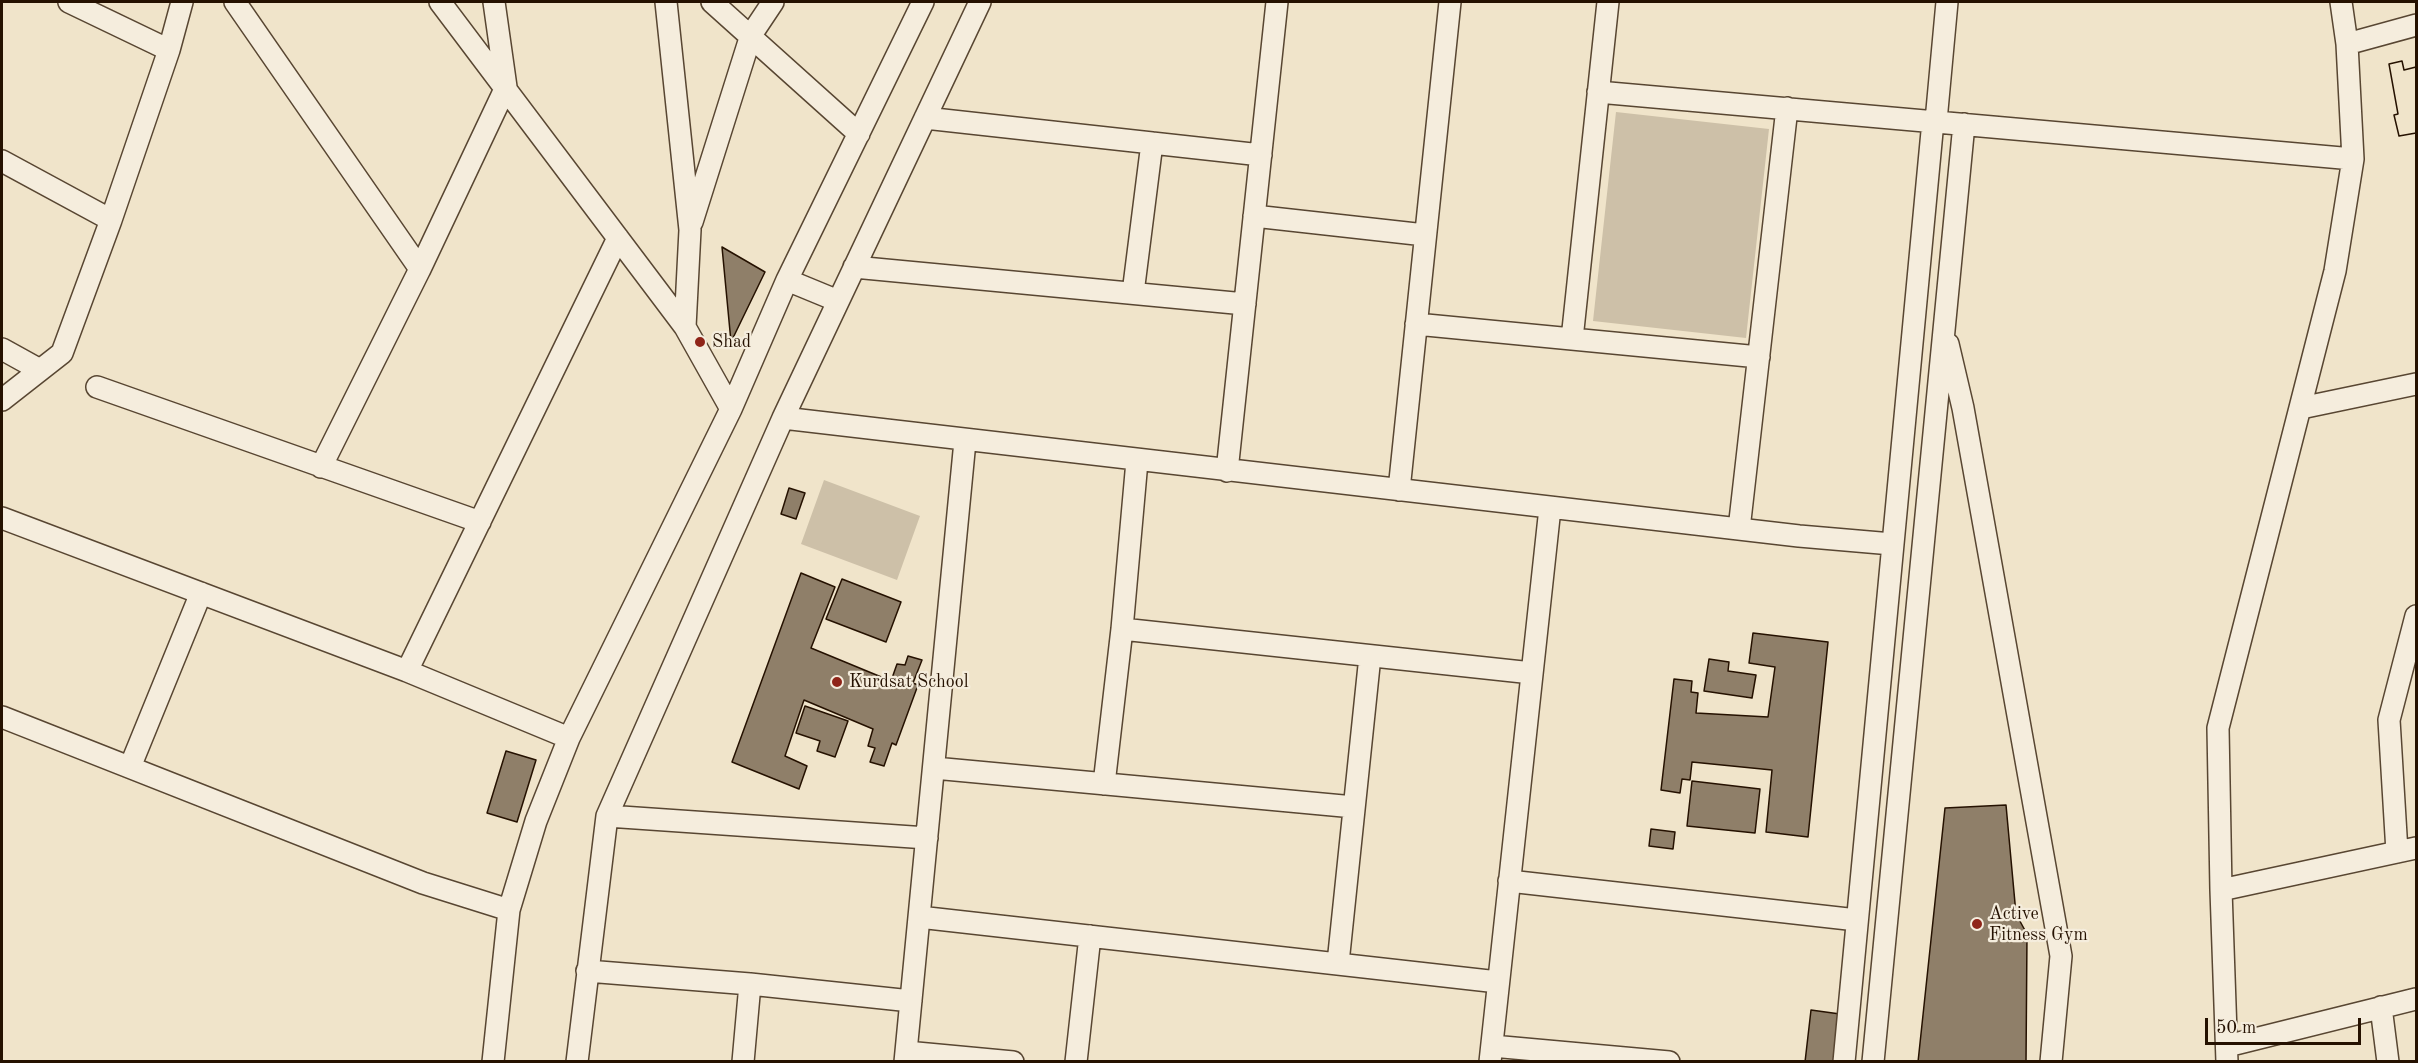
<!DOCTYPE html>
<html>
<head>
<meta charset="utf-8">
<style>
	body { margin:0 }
	#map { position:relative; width:2418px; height:1063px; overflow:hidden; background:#f0e4ca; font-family:"Old Standard TT",serif }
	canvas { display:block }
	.frame { position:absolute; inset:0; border:3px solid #251100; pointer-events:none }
	.scale { position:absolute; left:2205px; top:1018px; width:156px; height:27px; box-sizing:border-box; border:3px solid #251100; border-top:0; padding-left:8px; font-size:18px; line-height:21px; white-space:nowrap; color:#251100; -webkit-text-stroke:4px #f5eddd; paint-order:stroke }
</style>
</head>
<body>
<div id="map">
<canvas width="2418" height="1063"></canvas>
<div class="frame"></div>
<div class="scale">50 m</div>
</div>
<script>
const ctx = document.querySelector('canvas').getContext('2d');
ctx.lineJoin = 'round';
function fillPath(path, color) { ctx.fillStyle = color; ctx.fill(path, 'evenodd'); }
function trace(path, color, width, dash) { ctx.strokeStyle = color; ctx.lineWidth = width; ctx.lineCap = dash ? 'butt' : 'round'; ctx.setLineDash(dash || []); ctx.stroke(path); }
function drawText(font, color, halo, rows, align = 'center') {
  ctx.font = font + ' "Old Standard TT",serif'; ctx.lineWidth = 4.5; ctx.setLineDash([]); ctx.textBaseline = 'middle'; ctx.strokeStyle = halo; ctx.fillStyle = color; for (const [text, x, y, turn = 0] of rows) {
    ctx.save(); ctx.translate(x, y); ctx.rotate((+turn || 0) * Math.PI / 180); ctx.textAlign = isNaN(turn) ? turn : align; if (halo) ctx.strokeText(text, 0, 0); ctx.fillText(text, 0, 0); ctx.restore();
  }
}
const green = new Path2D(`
	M1616,112L1769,129L1746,338L1593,321Z
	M824,480L920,516L897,580L801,544Z`);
const building = new Path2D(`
	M2402,61L2404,70L2416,67V135V133L2399,136L2394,115L2398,114L2389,64Z
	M2402,61L2404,70L2416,67V135V133L2399,136L2394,115L2398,114L2389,64Z
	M722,247L765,272L731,342Z
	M789,488L805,493L796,519L781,514Z
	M801,573L835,587L811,648L891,681L897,664L905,665L908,656L922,660L913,683L918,685L896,745L892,743L884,766L870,762L875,748L868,746L873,729L804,700L785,756L807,766L799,789L732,762Z
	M842,579L901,602L886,642L826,619Z
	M1753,633L1828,642L1808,837L1766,832L1772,770L1692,762L1690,780L1682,779L1680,793L1661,790L1674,679L1692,681L1691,692L1698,693L1696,713L1768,717L1775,667L1749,663Z
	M1709,659L1729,662L1728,671L1756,675L1752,698L1704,691Z
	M805,706L848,721L835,757L817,751L820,741L796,733Z
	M506,751L536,760L517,822L487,813Z
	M1692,781L1760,789L1755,833L1687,826Z
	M2006,805L2016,914L2027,934L2026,1062H1918L1945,808Z
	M1651,829L1675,832L1673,849L1649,846Z
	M1811,1010L1840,1014L1835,1062H1805Z`);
const street = new Path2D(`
	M69,2L169,50
	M235,2L420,269
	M440,2L685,327L731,409
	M666,2L690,230L685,327
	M712,2L859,134
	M2347,44L2416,25
	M1598,92L2353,159
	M925,118L1261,155
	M1936,121L1947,2
	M2,161L111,220
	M1254,216L1425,235
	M692,222L751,35L773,2
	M854,267L1245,304
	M787,280L838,301
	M1133,293L1152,143
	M1416,324L1759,357
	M1572,339L1608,2
	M1948,344L1963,408L2061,956L2051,1062
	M2,349L40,370
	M97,387L480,522
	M2,400L62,353L111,220L169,50L182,2
	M2301,408L2416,384
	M783,418L1799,536L1892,544
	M321,467L420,269L506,87L494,2
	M1227,471L1277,2
	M1399,490L1450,2
	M2,518L407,671L569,738
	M1739,529L1787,108
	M1122,629L1532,673
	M407,671L618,238
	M2,717L423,883L509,910
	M130,767L201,593
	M934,768L1354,807
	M1104,784L1122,629L1137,461
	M607,816L927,838
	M2397,852L2389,720L2416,616
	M1509,881L1857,920
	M2221,890L2416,848
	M919,917L1498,982
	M1338,963L1370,656
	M587,971L750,984L911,1001
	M2381,1007L2388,1062
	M1492,1046L1669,1062
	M2227,1046L2416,999
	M906,1052L1013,1062
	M493,1062L509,910L536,821L569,738L731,409L787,280L923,2
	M577,1062L607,816L783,418L980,2
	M743,1062L750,984
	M905,1062L965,441
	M1076,1062L1090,936
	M1490,1062L1550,508
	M1844,1062L1933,121
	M1873,1062L1964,124
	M2227,1062L2221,890L2218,728L2335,271L2353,159L2347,44L2341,2`);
const markers = [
	[700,342,6,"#8f2418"],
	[837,682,6,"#8f2418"],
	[1977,924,6,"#8f2418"]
];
const poiNames = [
	["Shad",712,342],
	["Kurdsat School",849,682],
	["Active",1989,914],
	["Fitness Gym",1989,935]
];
fillPath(green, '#cdc0a8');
fillPath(building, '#8f7f69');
trace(building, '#251100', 1.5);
trace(street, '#584632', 24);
trace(street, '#f5eddd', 21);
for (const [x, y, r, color] of markers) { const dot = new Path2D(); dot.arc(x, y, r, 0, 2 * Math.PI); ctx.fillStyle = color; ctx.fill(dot); trace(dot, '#f5eddd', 2); }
drawText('18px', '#251100', '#f5eddd', poiNames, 'left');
</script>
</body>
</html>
